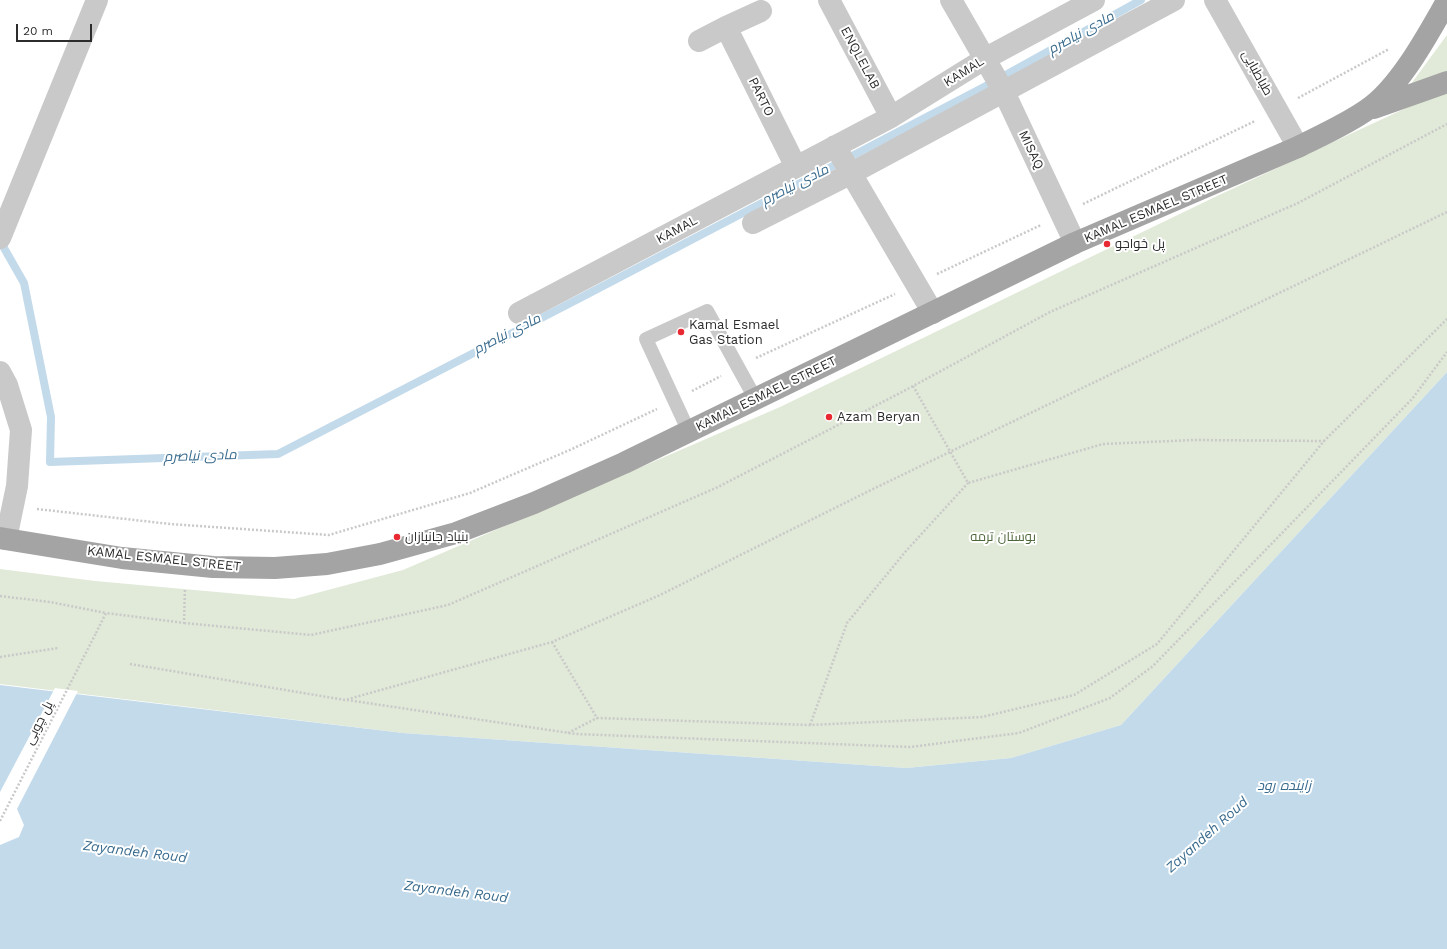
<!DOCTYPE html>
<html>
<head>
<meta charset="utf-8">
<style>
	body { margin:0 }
	#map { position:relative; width:1447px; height:949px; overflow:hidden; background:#fff; font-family:"Work Sans",sans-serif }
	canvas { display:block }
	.scale { position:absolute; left:16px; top:24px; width:76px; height:18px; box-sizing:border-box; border:2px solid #2c2c2c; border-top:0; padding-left:5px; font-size:12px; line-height:14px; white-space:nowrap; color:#2c2c2c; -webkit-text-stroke:3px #fff; paint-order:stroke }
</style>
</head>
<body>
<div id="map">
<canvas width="1447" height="949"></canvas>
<div class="scale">20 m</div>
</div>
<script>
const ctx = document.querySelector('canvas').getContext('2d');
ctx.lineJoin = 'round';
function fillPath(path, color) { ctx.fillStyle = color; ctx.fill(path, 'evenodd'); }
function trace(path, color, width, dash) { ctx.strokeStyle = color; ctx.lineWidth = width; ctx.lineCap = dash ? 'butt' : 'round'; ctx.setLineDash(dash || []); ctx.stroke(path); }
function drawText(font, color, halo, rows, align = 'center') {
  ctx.font = font + ' "Work Sans",Cairo,sans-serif'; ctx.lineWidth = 4; ctx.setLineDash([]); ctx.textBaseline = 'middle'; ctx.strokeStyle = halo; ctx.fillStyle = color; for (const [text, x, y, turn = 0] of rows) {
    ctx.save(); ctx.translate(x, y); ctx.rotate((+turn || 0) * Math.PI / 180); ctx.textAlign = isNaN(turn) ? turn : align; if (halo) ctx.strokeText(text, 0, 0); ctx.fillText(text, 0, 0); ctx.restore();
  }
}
const green = new Path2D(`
	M1447,35V71L1405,92Z
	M1447,89V372L1121,725L1011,758L906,768L403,733L0,684V569L95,581L294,599L403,570L780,407L1217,196Z`);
const water = new Path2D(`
	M1447,372V949H0V685L403,733L906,768L1011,758L1121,725Z`);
const pier = new Path2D(`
	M55,688L78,691L17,809L24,825L19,837L0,845V792Z`);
const stream = new Path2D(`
	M0,241L24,283L51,417L50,462L278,454L584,296L984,87L1141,0`);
const path = new Path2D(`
	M1298,98L1389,49
	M1083,204L1255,121
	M937,274L1041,225
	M756,358L895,294
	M913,386L968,483L1103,444L1193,440L1324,441
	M692,391L721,376
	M37,509L170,524L329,535L470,493L572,449L657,409
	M0,596L50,602L106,613
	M184,623L311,635L448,605L718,487L902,392L1050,312L1298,203L1447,124
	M96,633L106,613L184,623L185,588
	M552,642L597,718L810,725L982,717L1074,695L1157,644L1324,441L1447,319
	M0,657L58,648
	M130,664L345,700L552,642L660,595L871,490L1447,212
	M347,700L576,734L910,747L1019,733L1110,698L1153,666L1412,399L1447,352
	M810,725L847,623L906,551L968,483
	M568,733L597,718`);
const lane = new Path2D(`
	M689,432L646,339L707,311L755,398`);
const street = new Path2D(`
	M829,0L891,117
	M951,0L1004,92L1075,243
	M1215,0L1298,147
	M726,27L761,11
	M699,41L726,27L796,167
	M835,146L933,313
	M753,223L850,174L1174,0
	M0,238L97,0
	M519,313L891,117L986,58L1094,0
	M0,372L7,385L21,430L17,486L6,539`);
const primary = new Path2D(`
	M1374,108L1447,82
	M0,538L122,558L213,567L275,568L327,564L380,554L456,533L534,503L624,463L1075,243L1298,147C1322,135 1347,124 1368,109C1400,87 1428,34 1447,1`);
const pathBridge = new Path2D(`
	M0,821L96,633`);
const markers = [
	[1107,244,4,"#e82931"],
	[681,332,4,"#e82931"],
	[829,417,4,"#e82931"],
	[397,537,4,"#e82931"]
];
const streetNames = [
	["ENQLELAB",860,58,62],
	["KAMAL",964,72,-32],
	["طباطبایی",1257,73,61],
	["PARTO",761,97,64],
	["MISAQ",1031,150,65],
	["KAMAL ESMAEL STREET",1156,209,-23],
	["KAMAL",677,230,-28],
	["KAMAL ESMAEL STREET",766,394,-26],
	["KAMAL ESMAEL STREET",164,559,6],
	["پل چوبی",39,723,-63]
];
const poiNames = [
	["پل خواجو",1115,244],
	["Kamal Esmael",689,325],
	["Gas Station",689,340],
	["Azam Beryan",837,417],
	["بنیاد جانبازان",405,537]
];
const parkNames = [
	["بوستان ترمه",1003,537]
];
const waterNames = [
	["مادی نیاصرم",1081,33,-29],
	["مادی نیاصرم",795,185,-27],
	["مادی نیاصرم",507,334,-27],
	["مادی نیاصرم",200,456,-2],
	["زاینده رود",1284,786],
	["Zayandeh Roud",1207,835,-42],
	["Zayandeh Roud",135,852,7],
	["Zayandeh Roud",456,892,7]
];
fillPath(green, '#e1ead8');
fillPath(water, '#c3daeb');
fillPath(pier, '#fff');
trace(stream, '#c3daeb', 8);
trace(path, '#c9c9c9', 2.5, [2, 2]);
trace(lane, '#c9c9c9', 14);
trace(street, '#c9c9c9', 22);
trace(primary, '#a4a4a4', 22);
trace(pathBridge, '#c9c9c9', 2.5, [2, 2]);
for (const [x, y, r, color] of markers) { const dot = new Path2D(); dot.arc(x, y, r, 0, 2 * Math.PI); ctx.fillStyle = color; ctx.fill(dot); trace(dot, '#fff', 1.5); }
drawText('13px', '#2c2c2c', '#fff', streetNames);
drawText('13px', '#2c2c2c', '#fff', poiNames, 'left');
drawText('13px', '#4d6739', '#fff', parkNames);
drawText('italic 14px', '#396b8e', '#fff', waterNames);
</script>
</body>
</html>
